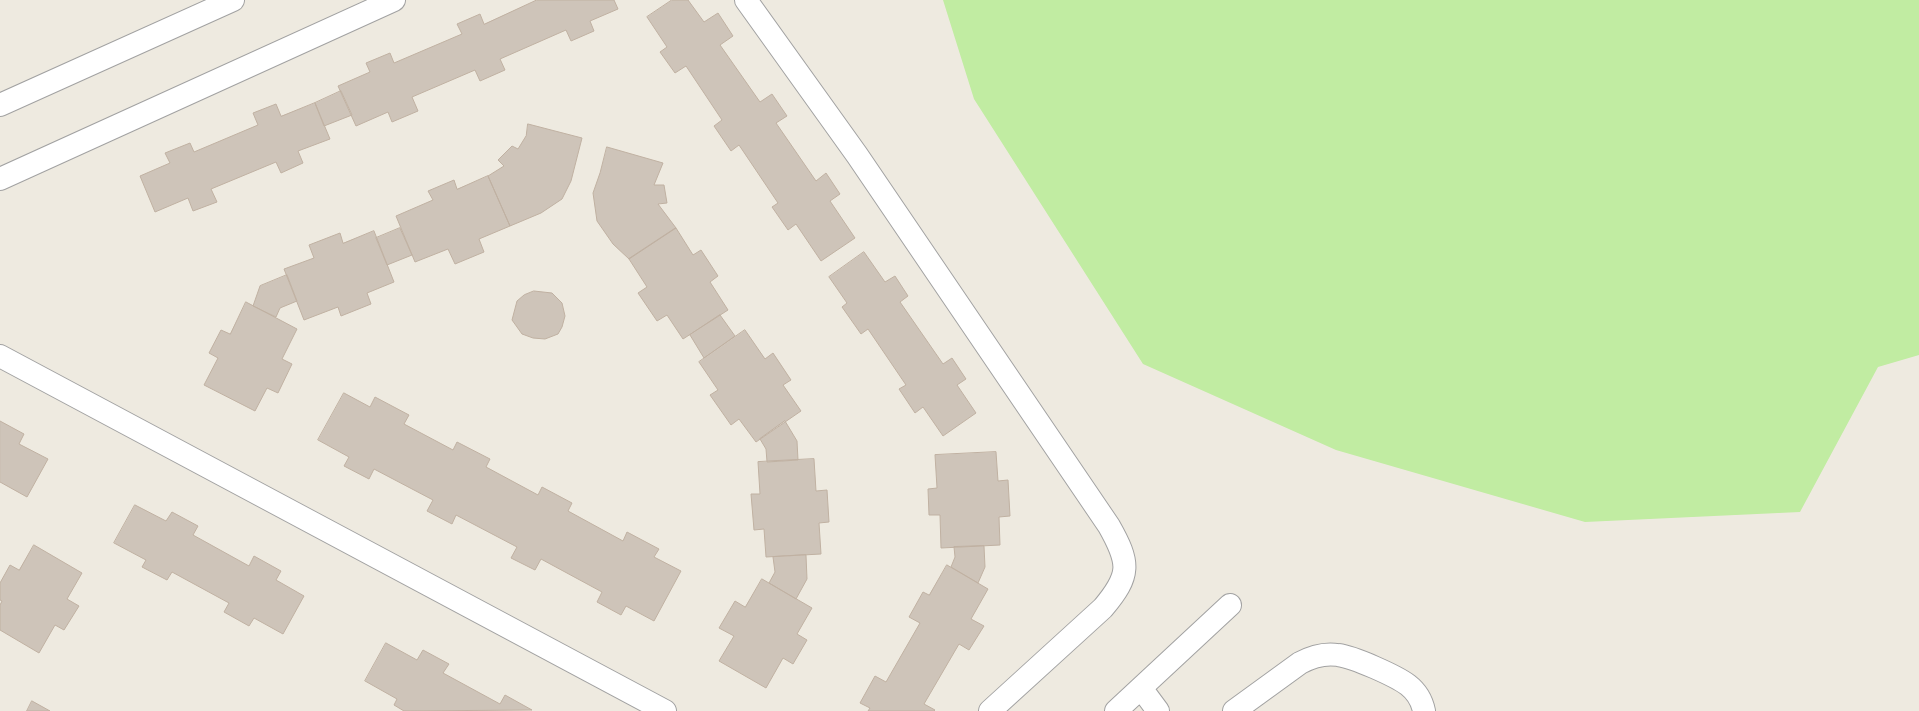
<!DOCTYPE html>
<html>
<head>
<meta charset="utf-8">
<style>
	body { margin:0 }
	canvas { display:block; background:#eeeae0 }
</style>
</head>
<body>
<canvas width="1919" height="711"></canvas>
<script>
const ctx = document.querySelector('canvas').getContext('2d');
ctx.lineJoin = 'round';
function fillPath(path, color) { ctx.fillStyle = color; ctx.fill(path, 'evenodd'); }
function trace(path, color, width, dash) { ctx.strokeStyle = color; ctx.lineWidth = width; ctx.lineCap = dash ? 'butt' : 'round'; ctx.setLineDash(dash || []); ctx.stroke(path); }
const grass = new Path2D(`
	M943,0H1919V355L1878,367L1800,512L1585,522L1336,450L1143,364L974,99Z`);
const building = new Path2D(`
	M537,0H614L618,9L590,21L594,31L571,41L566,30L500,59L505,70L480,81L475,70L412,97L418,111L392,122L388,112L356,126L338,86L370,72L366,63L390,53L394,63L462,34L457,24L480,14L484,24Z
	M672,0H688L704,22L718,13L733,36L720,45L760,102L772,94L787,116L776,123L816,181L826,173L840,194L830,201L855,238L821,261L796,224L788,230L772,207L778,203L739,145L731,151L714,126L722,120L686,66L675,73L660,52L667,47L647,17Z
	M341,91L352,115L324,126L315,103Z
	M315,103L330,139L298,151L303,163L281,173L276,162L211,189L217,202L193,211L188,198L155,212L140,176L170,163L165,153L190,143L194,152L258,125L253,113L276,104L281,116Z
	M528,124L582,138L571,181L562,199L541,213L510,226L488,176L504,166L498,160L512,146L518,149L526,136Z
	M607,147L663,163L654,185H664L667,203L658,204L676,228L629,259L613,244L597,221L593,193L600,173Z
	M488,176L510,226L479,239L484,252L455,264L448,249L415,262L396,216L433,200L428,191L454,180L457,189Z
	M400,228L412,255L387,265L376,238Z
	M676,228L693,255L701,250L718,276L710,282L728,310L683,339L667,315L657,321L638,293L647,287L629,259Z
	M374,231L394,282L367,293L371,304L341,316L338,307L304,320L284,269L314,258L309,245L340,233L343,243Z
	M864,252L885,282L895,276L908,296L900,302L943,364L952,358L966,379L957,385L976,413L943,436L923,407L915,413L899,389L906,385L868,329L861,334L842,307L847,303L829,277Z
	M287,275L297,301L280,308L276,317L253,306L260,286Z
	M534,291L552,293L562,303L565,316L562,327L558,334L545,339L533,338L522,334L512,320L517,301L524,295Z
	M246,302L297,329L282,359L292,364L278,393L267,388L255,411L204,385L218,358L209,353L221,330L230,334Z
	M720,315L735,336L704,358L690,335Z
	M745,330L765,359L773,353L791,380L783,385L801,411L756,442L739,419L731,425L710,395L718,390L699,362Z
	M344,393L370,407L375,397L409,415L404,424L453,450L457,442L490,459L486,467L538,495L542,487L572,503L568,511L623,541L627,532L659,549L654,557L681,571L654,621L626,606L621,615L597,602L602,592L541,559L535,570L511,558L517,547L456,515L452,524L427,511L433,500L374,469L369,479L344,466L349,457L318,440Z
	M0,421L24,434L19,444L48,459L27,497L0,482Z
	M785,421L797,441L798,460L767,462L766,449L760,439Z
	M996,452L998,481L1008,480L1010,516L999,517L1000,545L941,548L940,515H929L928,489L937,488L935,455Z
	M814,459L816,491L827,490L829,522L819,523L821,554L766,557L764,529L754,530L751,494H760L758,462Z
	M135,505L166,521L172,512L198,526L193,535L249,566L254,556L281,571L276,580L304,596L283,634L254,618L249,626L224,612L229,603L172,572L167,580L142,567L146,560L114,543Z
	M34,545L82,573L67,599L79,606L64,630L55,625L39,653L0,630V605L2,601L0,600V583L10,565L19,570Z
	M984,546L985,567L978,583L951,567L955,557L954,547Z
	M806,555L807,579L796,599L769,583L775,572L773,557Z
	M947,565L988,589L971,619L984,626L969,650L959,644L924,704L935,710L934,711H868L870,708L860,703L875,676L886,682L920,623L909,617L923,592L929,595Z
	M762,579L812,608L797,634L807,640L793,664L783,658L766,688L719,661L734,636L719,628L735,601L745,607Z
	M386,643L417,660L423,650L449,664L443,673L500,704L505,695L532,710L404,711L394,705L397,699L365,681Z
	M32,701L50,711H27Z`);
const minor = new Path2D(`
	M746,0L857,155L1109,526C1130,563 1131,575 1103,608L990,711
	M0,105L233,0
	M0,179L394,0
	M0,356L665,711
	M1141,688L1158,711
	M1116,711L1230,605
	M1234,711L1300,663C1311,657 1325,653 1338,655C1354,657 1396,676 1408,685C1417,692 1422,701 1424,711`);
fillPath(grass, '#c1eca2');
fillPath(building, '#cec4b9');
trace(building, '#c0b1a2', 1);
trace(minor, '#a2a2a2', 24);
trace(minor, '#fff', 22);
</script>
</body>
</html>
